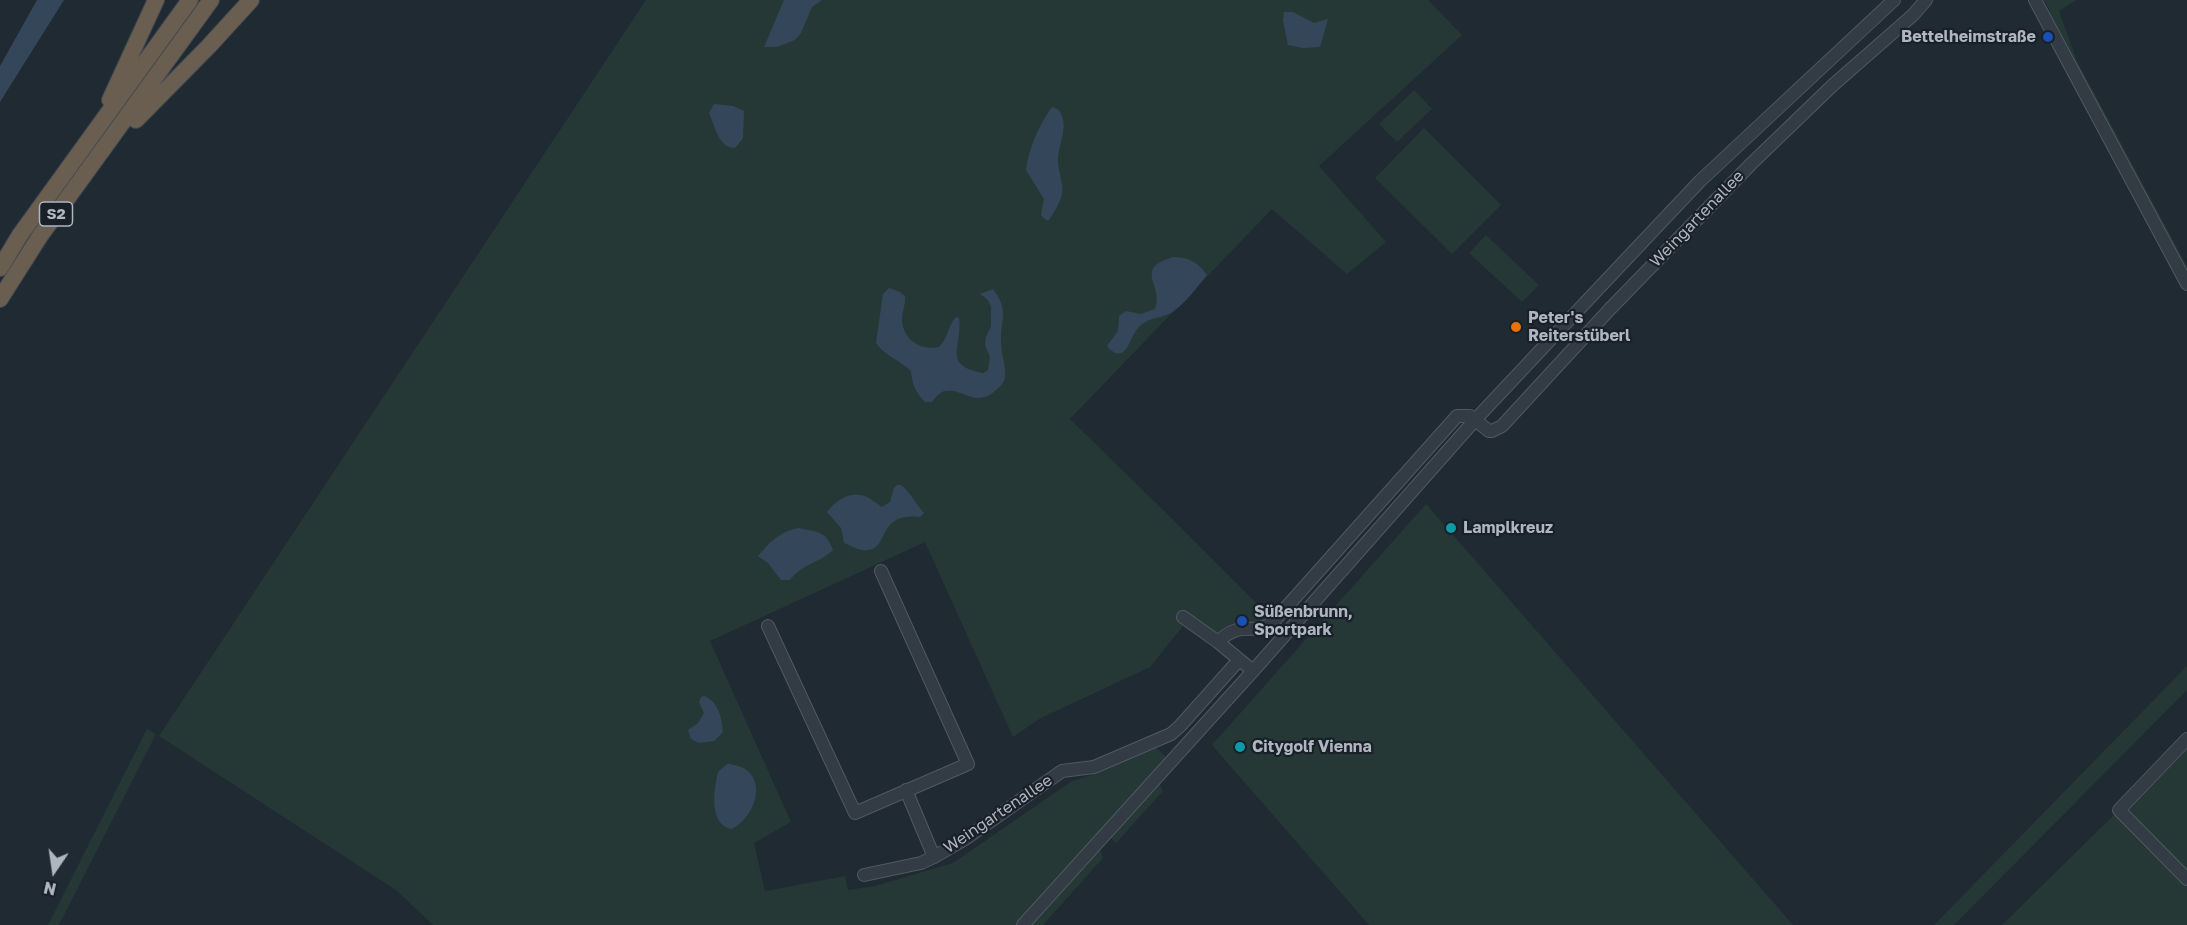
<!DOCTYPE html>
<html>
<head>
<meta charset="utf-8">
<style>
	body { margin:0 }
	#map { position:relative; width:2187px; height:925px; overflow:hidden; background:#202a33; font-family:"Golos Text",sans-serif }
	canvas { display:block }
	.north { position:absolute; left:24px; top:841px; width:60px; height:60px; -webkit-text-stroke:4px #192028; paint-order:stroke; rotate:193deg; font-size:16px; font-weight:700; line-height:24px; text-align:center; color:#adb6c1 }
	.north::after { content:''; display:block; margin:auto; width:21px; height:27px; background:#adb6c1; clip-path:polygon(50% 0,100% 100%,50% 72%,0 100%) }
</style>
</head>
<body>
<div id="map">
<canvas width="2187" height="925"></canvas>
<div class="north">N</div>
</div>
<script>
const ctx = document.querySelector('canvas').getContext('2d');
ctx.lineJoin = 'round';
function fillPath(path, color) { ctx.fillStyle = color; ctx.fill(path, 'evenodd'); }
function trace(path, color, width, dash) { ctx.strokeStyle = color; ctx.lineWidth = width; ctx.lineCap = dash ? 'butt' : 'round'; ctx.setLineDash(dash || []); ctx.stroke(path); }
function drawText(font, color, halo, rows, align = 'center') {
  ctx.font = font + ' "Golos Text",sans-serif'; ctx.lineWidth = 4.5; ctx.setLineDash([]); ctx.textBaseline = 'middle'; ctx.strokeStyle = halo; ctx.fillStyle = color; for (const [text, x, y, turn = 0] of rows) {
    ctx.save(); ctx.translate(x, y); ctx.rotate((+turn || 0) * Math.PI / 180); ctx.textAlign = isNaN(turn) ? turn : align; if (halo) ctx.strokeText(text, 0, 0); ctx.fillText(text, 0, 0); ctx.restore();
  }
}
const green = new Path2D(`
	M646,0H1428L1462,35L1319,166L1386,242L1347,274L1272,209L1070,419L1160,507L1274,621L1223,637L1187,621L1150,667L1039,719L1013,737L925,542L710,641L791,822L754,843L765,891L845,876L848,890L875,886L953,863L1072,781L1098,773L1154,746L1171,762L1023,925H433L396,890L159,736Z
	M2044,0H2076L2059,11L2077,61L2187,266V276L2049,14L2050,11Z
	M1414,90L1432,109L1397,142L1379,124Z
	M1424,128L1501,205L1452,254L1375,178Z
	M1486,235L1539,285L1522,302L1469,253Z
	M1426,504L1793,925H1369L1212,745Z
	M2187,666V690L1954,925H1934Z
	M147,729L156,734L59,925H48Z
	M2187,739V925H2002L2119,810Z
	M1158,781L1163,791L1116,843L1108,835Z
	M1099,846L1103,858L1043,925H1028Z`);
const water = new Path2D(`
	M37,0H64L0,102V66Z
	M784,0H822L812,7L801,33L795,40L777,47H764Z
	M1284,12H1293L1314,23L1328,19L1320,47L1303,48L1288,45L1283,20Z
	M714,104L733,106L744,111L743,138L735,148C719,148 715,127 709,113Z
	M1052,107L1059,110C1070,128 1058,142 1058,161C1058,172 1064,184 1062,194C1060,203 1054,212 1049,220H1046L1041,215L1044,199L1026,170C1029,147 1039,125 1052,107Z
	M1173,257C1188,257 1198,262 1207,275C1197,287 1185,304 1171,313C1162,318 1150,317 1141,325C1133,331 1129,348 1123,352C1117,356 1111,351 1107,346L1118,331L1119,316L1126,311L1141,314L1155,309C1165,286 1132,269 1173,257Z
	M889,288L900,292L905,296C906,304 902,311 902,320C903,340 921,351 939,347C949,337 947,327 956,317L959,318C963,347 941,365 983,373L988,370L990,357L985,345L986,337L991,326V307L988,300L980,294L993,289C1010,312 1000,318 1001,343C1001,354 1006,365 1005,376C1005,383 1000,386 995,391C975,408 963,388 946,391C940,391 936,397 932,402H925C916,393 912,384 911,371C900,360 884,355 876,343L883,294Z
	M897,485H901C911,493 915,503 924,513L920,517C873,512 892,554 862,550C856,549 849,545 844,543L841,528L827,512C834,502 848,492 861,495C868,496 876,503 882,507L890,502L894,488Z
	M799,528C817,533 825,529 833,550C818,564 803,563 790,580H781L768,563L758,556C771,541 779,532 799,528Z
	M704,696C718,701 722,718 723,732L714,741L699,743L691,739L688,730L698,723L704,713L699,702L701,697Z
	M727,764C769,766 761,813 732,829C708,826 714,788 718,772Z`);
const minor = new Path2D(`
	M2035,0L2187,284
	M1183,617L1218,642L1253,671
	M768,626L855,813L968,764L881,571
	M1218,642C1242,618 1254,638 1274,621L1457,416H1470L1489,431H1492L1502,426L1609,310L1751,164L1833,85L1913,15L1926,0
	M2187,739L2119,810L2187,879
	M906,790L934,857
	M864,875L921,863L934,857L965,839L1062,771L1094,767L1171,734L1180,726L1239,660
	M1023,925L1253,671L1475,420L1566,323L1700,181L1894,0`);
const highway = new Path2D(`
	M110,100L156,0
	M136,120L209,46L251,0
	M0,268L20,235L190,0
	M0,299L40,236L211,0`);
const markers = [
	[2048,37,6,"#1a4fb4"],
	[1516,327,6,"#e8710a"],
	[1451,528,6,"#0f9aa8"],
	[1242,621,6,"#1a4fb4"],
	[1240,747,6,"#0f9aa8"]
];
const shields = [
	[56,214,33]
];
const shieldNames = [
	["S2",56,214]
];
const poiNames = [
	["Bettelheimstraße",2036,37,"right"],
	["Peter's",1528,318],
	["Reiterstüberl",1528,336],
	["Lamplkreuz",1463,528],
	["Süßenbrunn,",1254,612],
	["Sportpark",1254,630],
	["Citygolf Vienna",1252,747]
];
const streetNames = [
	["Weingartenallee",1697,219,-46],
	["Weingartenallee",998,814,-34]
];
fillPath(green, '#253836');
fillPath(water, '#34475a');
trace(minor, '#505962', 14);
trace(highway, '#3e464f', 18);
trace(minor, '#333b44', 12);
trace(highway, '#6a5e50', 16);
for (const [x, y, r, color] of markers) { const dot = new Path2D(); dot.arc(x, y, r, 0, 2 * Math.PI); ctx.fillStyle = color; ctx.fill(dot); trace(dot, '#192028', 2); }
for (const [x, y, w] of shields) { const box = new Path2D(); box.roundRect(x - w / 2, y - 12, w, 24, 4.5); ctx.fillStyle = '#192028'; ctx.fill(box); trace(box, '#adb6c1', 1.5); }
drawText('bold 15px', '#adb6c1', null, shieldNames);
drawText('bold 16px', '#adb6c1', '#192028', poiNames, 'left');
drawText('16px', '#adb6c1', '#192028', streetNames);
</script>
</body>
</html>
